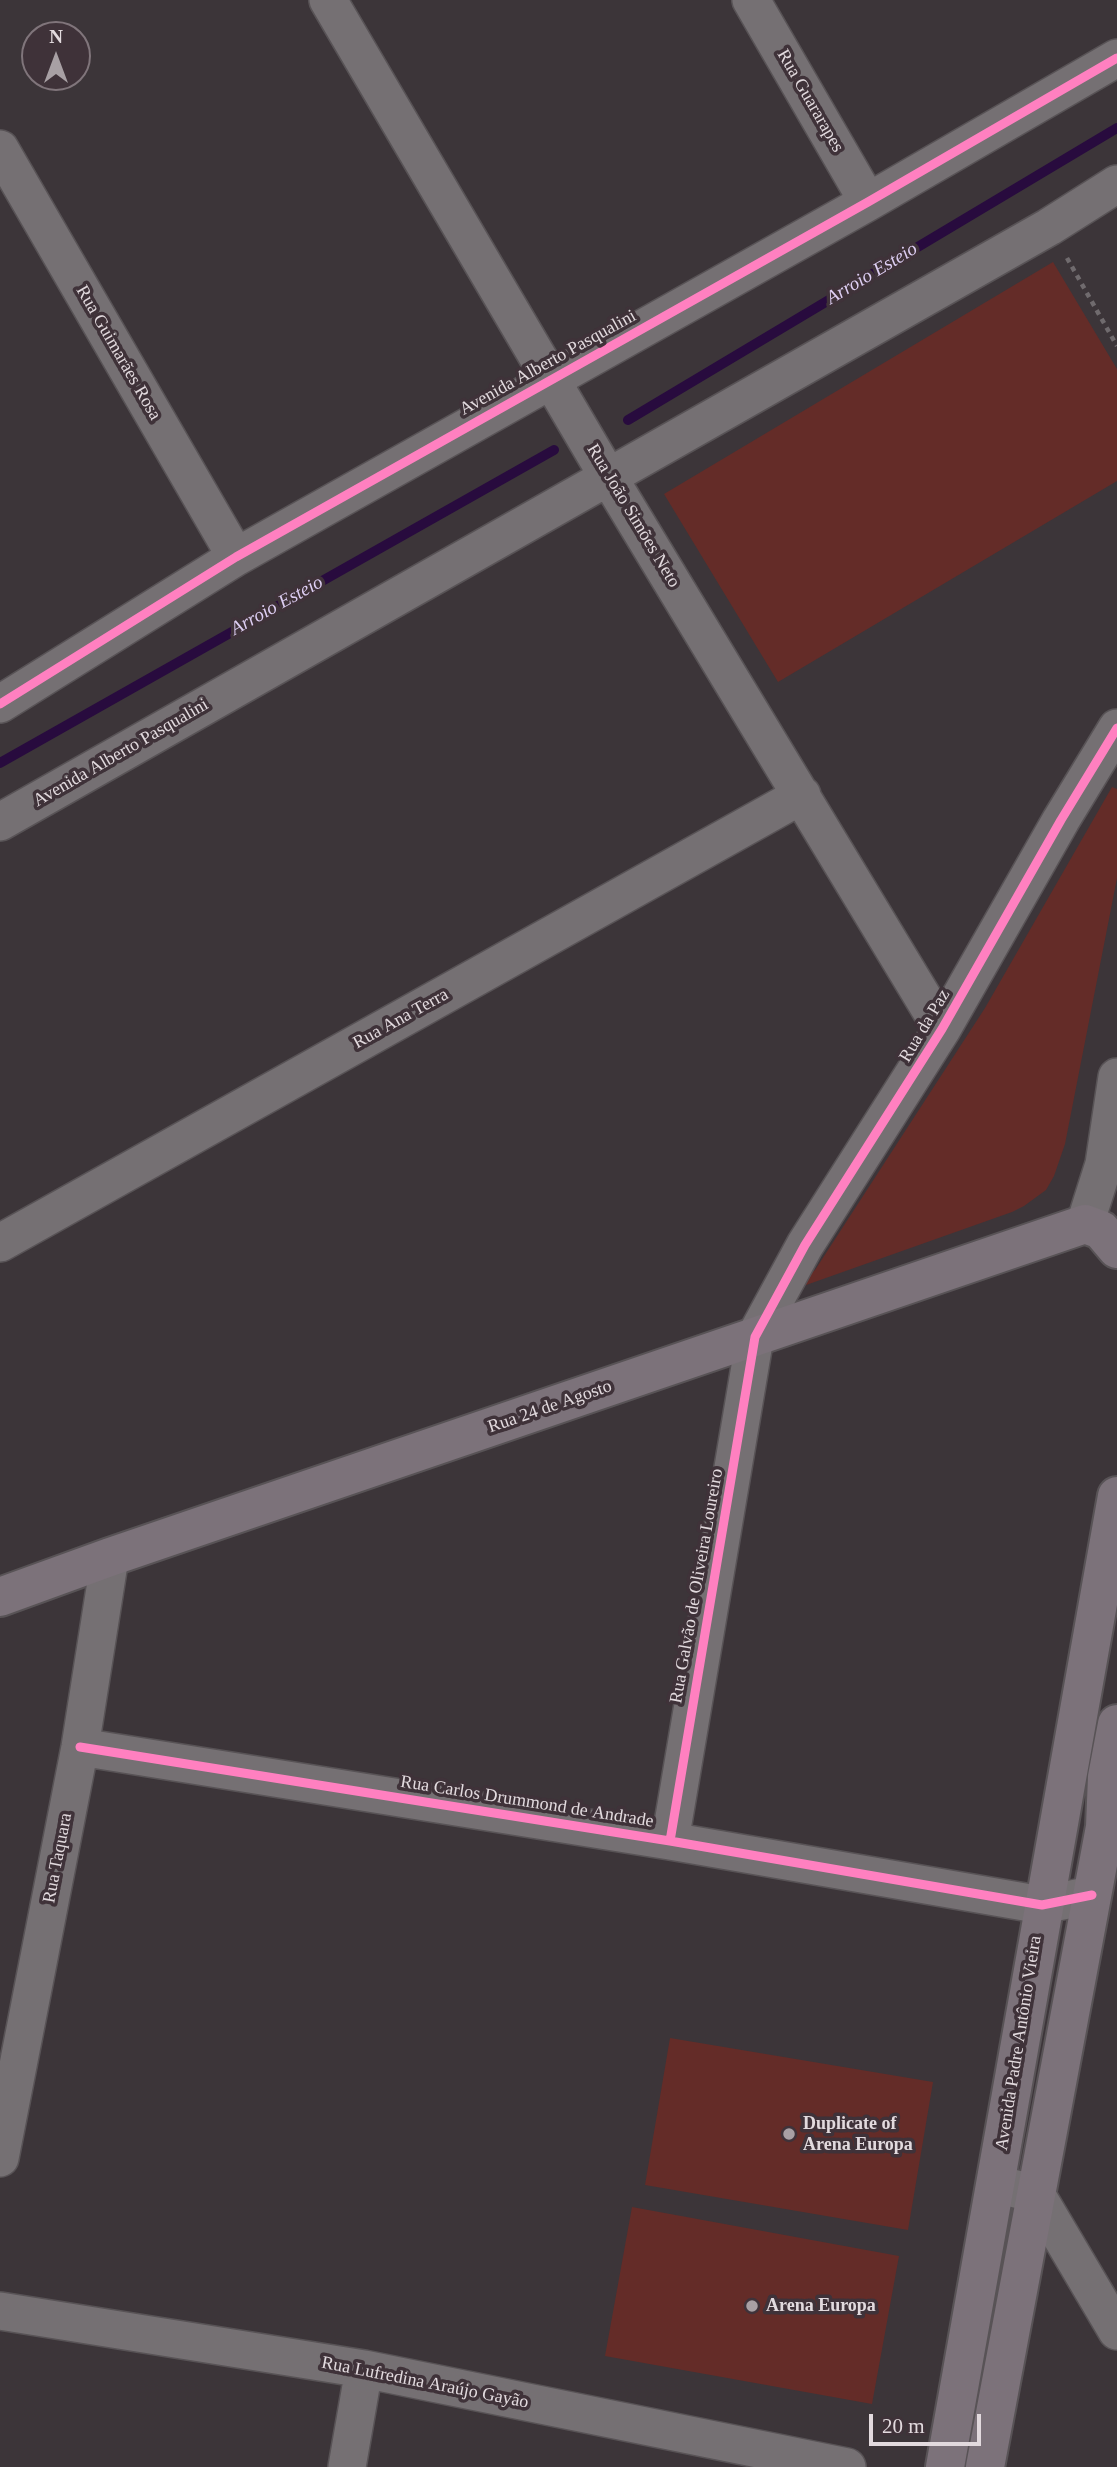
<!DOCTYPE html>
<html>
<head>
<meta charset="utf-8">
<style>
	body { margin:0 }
	#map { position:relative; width:1117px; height:2467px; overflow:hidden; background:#3c3539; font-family:"Times New Roman",serif }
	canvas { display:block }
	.north { position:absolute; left:21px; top:21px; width:70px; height:70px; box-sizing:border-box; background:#3f3239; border:2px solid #80757b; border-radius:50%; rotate:0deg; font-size:19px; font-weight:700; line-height:28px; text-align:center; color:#e2dade }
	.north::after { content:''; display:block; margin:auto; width:24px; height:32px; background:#a8a0a4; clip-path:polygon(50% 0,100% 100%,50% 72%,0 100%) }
	.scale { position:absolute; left:869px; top:2414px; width:112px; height:32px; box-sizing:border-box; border:4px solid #e2dade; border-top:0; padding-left:9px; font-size:21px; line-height:24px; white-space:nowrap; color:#e2dade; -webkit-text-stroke:5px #3f3239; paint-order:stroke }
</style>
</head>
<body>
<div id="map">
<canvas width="1117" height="2467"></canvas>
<div class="north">N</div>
<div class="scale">20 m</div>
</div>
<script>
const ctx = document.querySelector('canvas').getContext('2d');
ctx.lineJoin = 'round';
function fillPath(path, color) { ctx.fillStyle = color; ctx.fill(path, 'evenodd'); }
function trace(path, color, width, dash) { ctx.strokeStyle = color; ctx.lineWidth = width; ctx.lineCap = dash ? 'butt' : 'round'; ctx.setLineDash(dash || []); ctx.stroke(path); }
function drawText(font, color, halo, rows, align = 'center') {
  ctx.font = font + ' "Times New Roman",serif'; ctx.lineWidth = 7; ctx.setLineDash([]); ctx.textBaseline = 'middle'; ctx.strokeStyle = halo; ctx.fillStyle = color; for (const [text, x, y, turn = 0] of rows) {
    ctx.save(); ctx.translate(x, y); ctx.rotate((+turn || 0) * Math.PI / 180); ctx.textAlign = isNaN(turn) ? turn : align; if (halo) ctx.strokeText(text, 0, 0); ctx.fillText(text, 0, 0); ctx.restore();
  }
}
const green = new Path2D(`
	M1053,262L1117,369V481L778,682L664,494Z
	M1112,787L1117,789V878L1065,1144L1054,1176L1046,1190L1024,1206L1012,1212L792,1290L815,1270L985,1008Z
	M670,2038L933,2082L908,2230L645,2185Z
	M632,2207L899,2256L872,2404L605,2356Z`);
const stream = new Path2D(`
	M628,420L1117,128
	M0,763L554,450`);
const path = new Path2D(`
	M1067,258L1117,346`);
const minor = new Path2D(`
	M328,0L600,463L942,1029
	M751,0L868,202
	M0,149L236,557
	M0,704L236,557L868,202L1117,58
	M0,822L1049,227L1117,184
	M1085,1224L1104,1164L1117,1077
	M0,1243L802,795
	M80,1747L670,1841L1042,1905L1092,1895
	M670,1841L755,1337L805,1245L942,1029L1061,820L1117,728
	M0,2158L80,1747L110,1557
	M996,2184L1036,2194L1117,2331
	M0,2311L364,2369L847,2467
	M347,2467L364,2369`);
const major = new Path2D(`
	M0,1597L110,1557L1085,1224L1101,1230L1117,1249
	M945,2467C1003,2143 1058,1819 1117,1496
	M985,2467L1105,1827L1107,1777L1117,1724`);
const cycleway = new Path2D(`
	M0,704L236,557L868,202L1117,58
	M80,1747L670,1841L1042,1905L1092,1895
	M670,1841L755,1337L805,1245L942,1029L1061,820L1117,728`);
const markers = [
	[789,2134,7,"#a8a0a4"],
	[752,2306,7,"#a8a0a4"]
];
const streetNames = [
	["Rua Guararapes",810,101,60],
	["Rua Guimarães Rosa",118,353,60],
	["Avenida Alberto Pasqualini",548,363,-29],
	["Rua João Simões Neto",633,516,59],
	["Avenida Alberto Pasqualini",121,753,-30],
	["Rua Ana Terra",401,1019,-29],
	["Rua da Paz",925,1026,-59],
	["Rua 24 de Agosto",550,1407,-19],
	["Rua Galvão de Oliveira Loureiro",697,1586,-80],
	["Rua Carlos Drummond de Andrade",527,1802,9],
	["Rua Taquara",58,1858,-79],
	["Avenida Padre Antônio Vieira",1019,2043,-81],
	["Rua Lufredina Araújo Gayão",425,2383,11]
];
const poiNames = [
	["Duplicate of",803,2124],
	["Arena Europa",803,2145],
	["Arena Europa",766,2306]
];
const waterNames = [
	["Arroio Esteio",872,274,-31],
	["Arroio Esteio",277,606,-29]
];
fillPath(green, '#642c28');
trace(stream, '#280b3e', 10);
trace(minor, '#585356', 40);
trace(major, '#585356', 42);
trace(path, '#706b6e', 4.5, [5, 5]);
trace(minor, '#757073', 37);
trace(major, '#7c727a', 38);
trace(cycleway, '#ff80c0', 9);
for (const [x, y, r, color] of markers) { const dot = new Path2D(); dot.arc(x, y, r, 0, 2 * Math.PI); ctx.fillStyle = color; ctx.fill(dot); trace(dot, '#3f3239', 2.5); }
drawText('18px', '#e2dade', '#3f3239', streetNames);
drawText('bold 18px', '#e2dade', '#3f3239', poiNames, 'left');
drawText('italic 19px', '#ddcef2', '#3f3239', waterNames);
</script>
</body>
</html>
